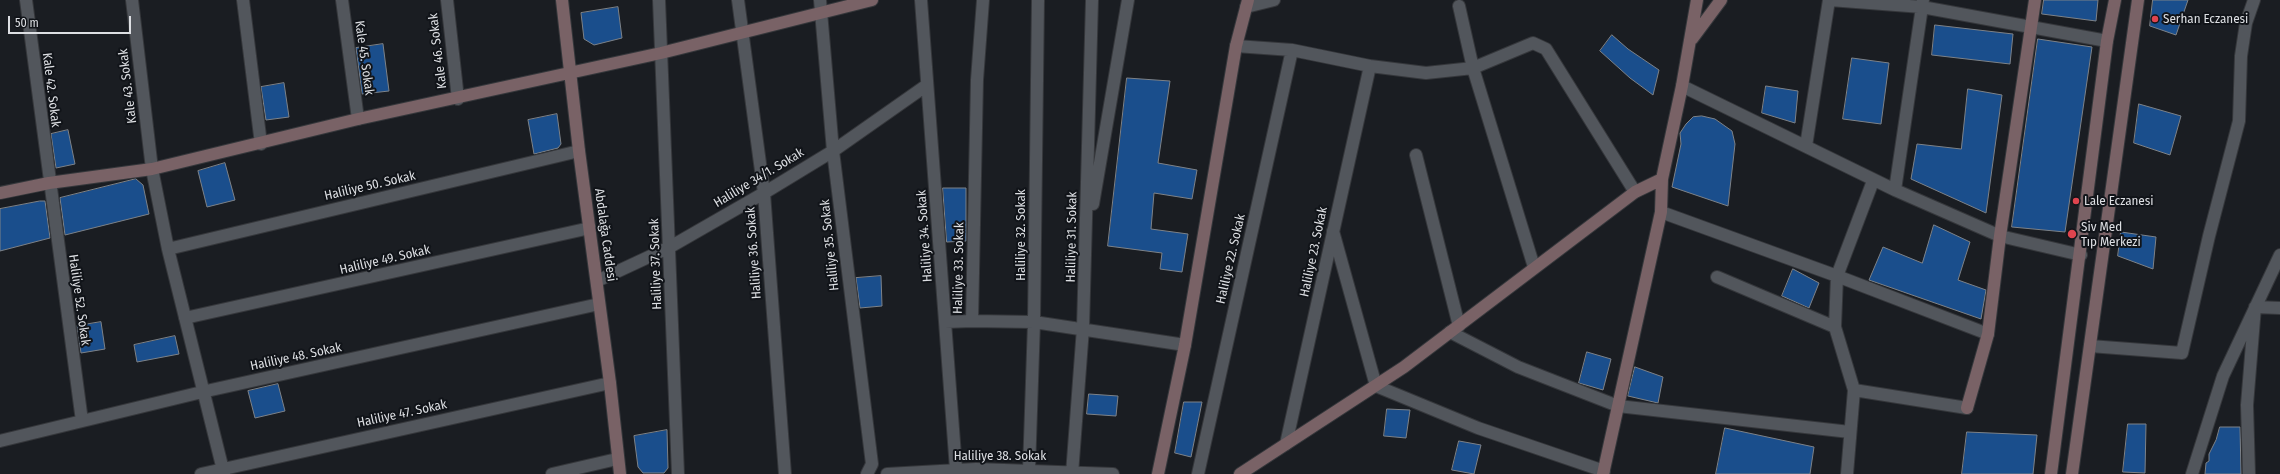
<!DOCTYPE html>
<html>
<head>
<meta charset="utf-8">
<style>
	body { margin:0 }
	#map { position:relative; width:2280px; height:474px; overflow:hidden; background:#1a1d22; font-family:"Fira Sans Condensed",sans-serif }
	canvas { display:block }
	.scale { position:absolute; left:8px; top:16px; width:123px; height:18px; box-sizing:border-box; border:2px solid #dddfe3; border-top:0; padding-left:5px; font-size:12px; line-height:14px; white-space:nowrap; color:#dddfe3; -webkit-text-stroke:3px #111419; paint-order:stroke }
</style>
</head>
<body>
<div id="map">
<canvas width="2280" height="474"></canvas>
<div class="scale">50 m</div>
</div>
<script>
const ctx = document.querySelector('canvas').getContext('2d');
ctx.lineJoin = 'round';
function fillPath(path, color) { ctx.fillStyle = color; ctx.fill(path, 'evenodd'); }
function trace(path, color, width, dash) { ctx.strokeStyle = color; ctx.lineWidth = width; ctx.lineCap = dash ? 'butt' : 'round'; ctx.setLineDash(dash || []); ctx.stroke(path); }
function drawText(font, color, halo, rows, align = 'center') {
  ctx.font = font + ' "Fira Sans Condensed",sans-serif'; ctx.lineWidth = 4; ctx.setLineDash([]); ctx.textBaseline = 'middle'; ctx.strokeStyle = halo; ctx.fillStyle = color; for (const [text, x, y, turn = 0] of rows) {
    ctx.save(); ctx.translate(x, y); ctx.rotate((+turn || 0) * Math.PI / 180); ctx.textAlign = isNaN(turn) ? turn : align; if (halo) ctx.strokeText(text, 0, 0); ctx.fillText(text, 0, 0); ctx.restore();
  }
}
const building = new Path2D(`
	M2044,0H2098L2096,21L2042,14Z
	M2153,0H2188L2176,35L2150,26Z
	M618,7L622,38L594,45L584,39L581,13Z
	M1935,25L2013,34L2010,64L1932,55Z
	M1612,35L1628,49L1659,70L1653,95L1630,78L1600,51Z
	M2038,39L2092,47L2065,232L2012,227Z
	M383,44L389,91L362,94L356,48Z
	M1852,58L1889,63L1881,124L1843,119Z
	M1127,78L1170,81L1158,163L1197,170L1192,199L1154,193L1151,229L1188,234L1182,272L1160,269L1162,253L1108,246Z
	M284,83L289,117L266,120L261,87Z
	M1766,86L1798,91L1795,123L1762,113Z
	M1968,89L2002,95L1986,213L1911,179L1917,144L1961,149Z
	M2139,104L2181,116L2170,155L2134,143Z
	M557,114L561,144L558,148L534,154L528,120Z
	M1702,116L1715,119L1732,131L1735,144L1728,206L1672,187L1681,144L1680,133L1686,124L1693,117Z
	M68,130L75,164L56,168L51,134Z
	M225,163L235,200L207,207L198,171Z
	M136,179L143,185L149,214L65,235L60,198Z
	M943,188H966V241L947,242Z
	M40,201H45L50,238L0,251V209Z
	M1934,225L1970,242L1958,280L1986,290L1981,319L1869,280L1883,247L1922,263Z
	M2121,232L2156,237L2153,269L2118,256Z
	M1793,269L1819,283L1809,308L1782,296Z
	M881,276L882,306L860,308L856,278Z
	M101,322L105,349L81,353L77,326Z
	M175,336L179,354L137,362L134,345Z
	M1587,352L1611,359L1603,390L1579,383Z
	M1635,367L1663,377L1658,403L1628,396Z
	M278,384L285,411L255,418L248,391Z
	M1089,394L1118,396L1116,416L1087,414Z
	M1184,402H1202L1191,457L1175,453Z
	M1387,409L1410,410L1406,438L1384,436Z
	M2128,424H2146L2145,473L2123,472Z
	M2220,427H2240L2241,474H2205L2206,463L2209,461V454L2216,440Z
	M1725,428L1814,447L1810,474H1716Z
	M667,430L668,468L664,473H643L638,467L634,436Z
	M1967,432L2037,435L2033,474H1962Z
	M1459,441L1481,445L1474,474L1452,470Z`);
const street = new Path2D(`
	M26,0L82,421
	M132,0L152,169L168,249L224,474
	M243,0L261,144
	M342,0L358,119
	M447,0L458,99
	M659,0L678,474
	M738,0L764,193L785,474
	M820,0L833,151L872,464L867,474
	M921,0L956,469
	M983,0L977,80L972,321L1034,322L1185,345
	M1830,0L1922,7L2107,41
	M1459,6L1473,68L1534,267
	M1246,7L1274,0
	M1236,46L1292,50L1370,66L1426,73L1473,68L1533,43L1546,49L1635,192
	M1682,86L1895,190L1923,0
	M1806,146L1829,0
	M1416,155L1459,326
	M1895,190L2000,236L2081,255
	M1093,204L1128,0
	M1661,212L1837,276L1988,334
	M1333,231L1376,386L1478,428L1604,471
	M168,249L579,151
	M1717,277L1835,327
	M597,281L670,247L764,193L833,151L927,85
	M185,318L590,228
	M945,322L972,321
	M1450,332L1518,367L1618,406L1850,432
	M2090,346L2182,353L2209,236L2239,121L2241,56L2246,23L2254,0
	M1854,390L1967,408
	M0,441L202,392L599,304
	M1286,444L1370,66
	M1029,470L1034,322L1038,0
	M201,474L610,383
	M552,474L617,459
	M887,474L976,469L1113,474
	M1072,474L1083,328L1092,0
	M1198,474L1292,50
	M1847,474L1854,390L1835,327L1837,276L1873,181
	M2192,474L2223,376L2280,255
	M2249,474L2247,405L2255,307L2280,308`);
const secondary = new Path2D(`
	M562,0L579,151L610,383L620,474
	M1692,39L1721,0
	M0,193L49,183L152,169L358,119L661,53L872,0
	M1967,408L1988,334L2000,236L2035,0
	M1158,474L1185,345L1236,46L1248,0
	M1240,474L1404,367L1635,192L1662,179
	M1603,474L1661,212L1662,179L1682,86L1697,0
	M2051,474L2107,41L2115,0
	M2072,474L2138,0`);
const markers = [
	[2155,19,4,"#e0444e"],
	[2076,201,4,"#e0444e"],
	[2072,234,5,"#e0444e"]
];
const poiNames = [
	["Serhan Eczanesi",2163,19],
	["Lale Eczanesi",2084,201],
	["Siv Med",2081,227],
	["Tıp Merkezi",2081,242]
];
const streetNames = [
	["Kale 46. Sokak",438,51,-97],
	["Kale 45. Sokak",364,58,82],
	["Kale 43. Sokak",128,86,-97],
	["Kale 42. Sokak",51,90,83],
	["Haliliye 34/1. Sokak",759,178,-31],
	["Haliliye 50. Sokak",370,186,-13],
	["Abdalağa Caddesi",605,235,82],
	["Haliliye 32. Sokak",1021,235,-90],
	["Haliliye 34. Sokak",925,236,-94],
	["Haliliye 31. Sokak",1072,237,-89],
	["Haliliye 35. Sokak",830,245,-96],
	["Haliliye 23. Sokak",1314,252,-78],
	["Haliliye 36. Sokak",754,253,-94],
	["Haliliye 22. Sokak",1231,259,-77],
	["Haliliye 49. Sokak",385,260,-13],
	["Haliliye 37. Sokak",656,264,-92],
	["Haliliye 33. Sokak",959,268,-89],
	["Haliliye 52. Sokak",79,300,82],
	["Haliliye 48. Sokak",296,357,-12],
	["Haliliye 47. Sokak",402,414,-12],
	["Haliliye 38. Sokak",1000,456]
];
fillPath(building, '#1a4e8c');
trace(building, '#7d8288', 1);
trace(street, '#35373b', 14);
trace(secondary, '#35373b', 14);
trace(street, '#52565c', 12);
trace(secondary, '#796266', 12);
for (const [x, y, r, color] of markers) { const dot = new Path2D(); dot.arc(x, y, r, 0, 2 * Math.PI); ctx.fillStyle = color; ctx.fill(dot); trace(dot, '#111419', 1.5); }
drawText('13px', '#dddfe3', '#111419', poiNames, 'left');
drawText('13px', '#dddfe3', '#111419', streetNames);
</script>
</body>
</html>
